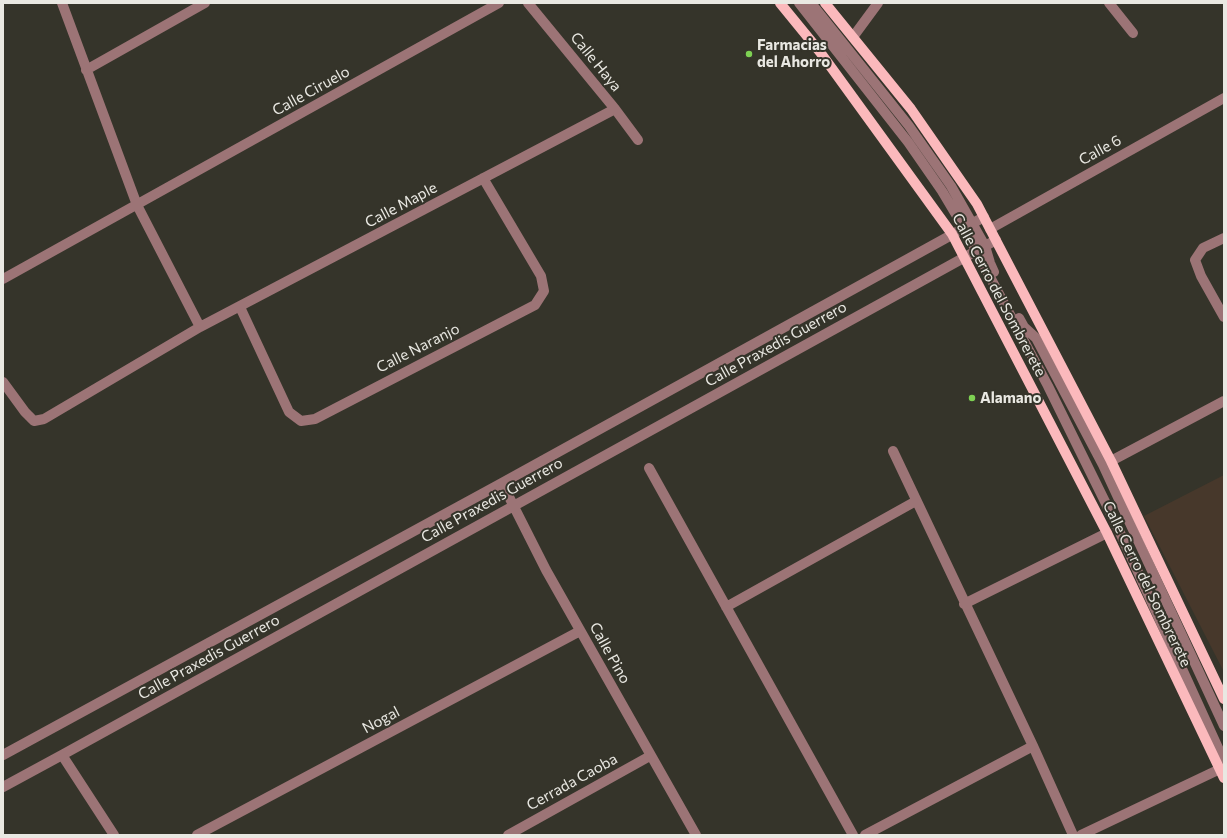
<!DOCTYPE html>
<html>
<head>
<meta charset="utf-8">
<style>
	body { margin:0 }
	#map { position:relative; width:1227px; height:838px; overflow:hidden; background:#35342a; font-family:Commissioner,sans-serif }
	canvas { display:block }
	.frame { position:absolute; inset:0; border:4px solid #e9e8e2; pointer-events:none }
</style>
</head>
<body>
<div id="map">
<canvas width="1227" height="838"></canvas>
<div class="frame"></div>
</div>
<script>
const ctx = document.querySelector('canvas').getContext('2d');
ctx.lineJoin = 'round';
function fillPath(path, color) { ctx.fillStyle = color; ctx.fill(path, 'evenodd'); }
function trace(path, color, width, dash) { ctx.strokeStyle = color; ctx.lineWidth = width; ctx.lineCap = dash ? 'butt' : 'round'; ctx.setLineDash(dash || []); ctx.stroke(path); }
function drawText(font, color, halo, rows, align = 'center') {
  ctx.font = font + ' Commissioner,sans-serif'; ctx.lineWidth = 4; ctx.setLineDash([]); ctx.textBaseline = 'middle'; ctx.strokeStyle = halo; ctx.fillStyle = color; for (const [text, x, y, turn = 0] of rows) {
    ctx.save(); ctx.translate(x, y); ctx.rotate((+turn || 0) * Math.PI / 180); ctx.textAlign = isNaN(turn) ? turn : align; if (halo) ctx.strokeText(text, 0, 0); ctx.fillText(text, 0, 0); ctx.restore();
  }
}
const education = new Path2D(`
	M1224,475V672L1144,516Z`);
const minor = new Path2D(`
	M62,3L137,205L200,327
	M528,3L615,109L638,140
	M799,3L908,142L942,191L964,228L1048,386L1117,526L1224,761
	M811,3L909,126L951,186L985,246L990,263L994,272
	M1109,3L1133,33
	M853,37L878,3
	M86,70L205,3
	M990,229L1224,98
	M1224,238L1203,248L1195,260L1201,276L1224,317
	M3,279L499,3
	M240,307L289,412L301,421L315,419L535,305L544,291L541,276L483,178
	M1019,318L1024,327L1036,338L1103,465L1224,726
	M3,382L25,412L34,421L44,419L200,327L615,109
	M893,451L1033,746L1073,835
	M1111,461L1224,401
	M649,468L853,835
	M502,483L546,570L696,835
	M964,604L1107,533
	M726,607L916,501
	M3,755L502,483L984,217
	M62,755L114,835
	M3,787L62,755L996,240
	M197,835L580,631
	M508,835L650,756
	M865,835L1033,746
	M1081,835L1220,769`);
const major = new Path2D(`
	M780,3L820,52L952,234L1107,533L1224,778
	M825,3L911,109L977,204L1111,461L1224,699`);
const markers = [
	[749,54,4,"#7ed153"],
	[972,398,4,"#7ed153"]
];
const poiNames = [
	["Farmacias",757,45],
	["del Ahorro",757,62],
	["Alamano",980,398]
];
const streetNames = [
	["Calle Haya",596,62,51],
	["Calle Ciruelo",311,91,-29],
	["Calle 6",1100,150,-29],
	["Calle Maple",401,205,-28],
	["Calle Cerro del Sombrerete",999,295,62],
	["Calle Praxedis Guerrero",776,344,-29],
	["Calle Naranjo",418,348,-27],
	["Calle Praxedis Guerrero",492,500,-29],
	["Calle Cerro del Sombrerete",1147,584,64],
	["Calle Pino",610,653,61],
	["Calle Praxedis Guerrero",209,657,-29],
	["Nogal",381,720,-28],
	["Cerrada Caoba",572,782,-29]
];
fillPath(education, '#47382b');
trace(minor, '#9c7476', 10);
trace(major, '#fbb9bc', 10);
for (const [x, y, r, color] of markers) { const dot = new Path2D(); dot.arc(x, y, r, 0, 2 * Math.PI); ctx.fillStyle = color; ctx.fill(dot); trace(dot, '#35342a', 1.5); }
drawText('bold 15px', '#e9e8e2', '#35342a', poiNames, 'left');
drawText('15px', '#e9e8e2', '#35342a', streetNames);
</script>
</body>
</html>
